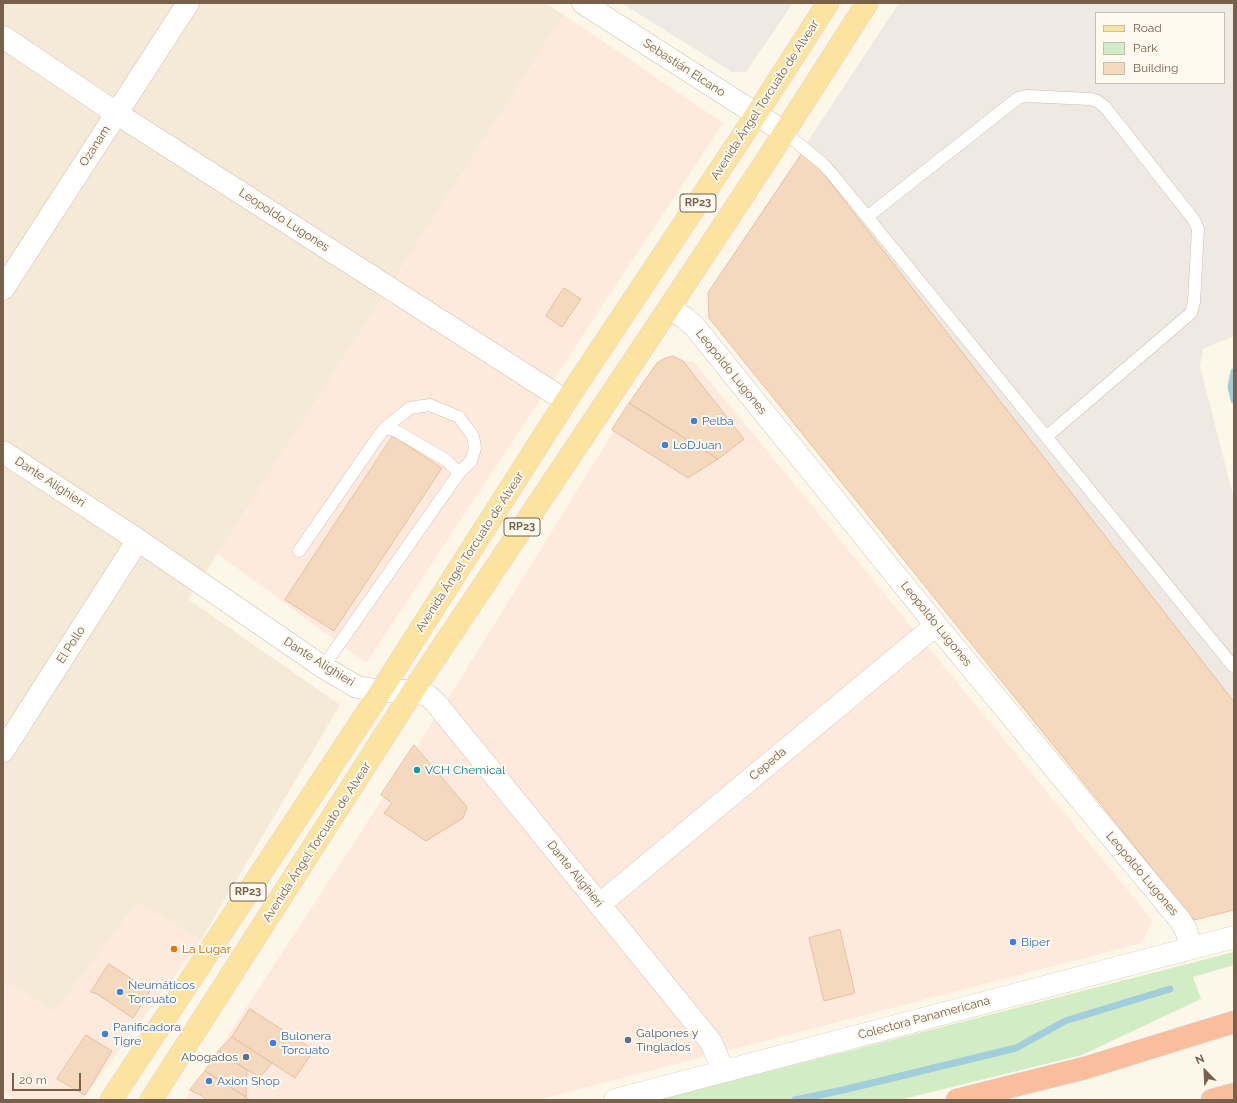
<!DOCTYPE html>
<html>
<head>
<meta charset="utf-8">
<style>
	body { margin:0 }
	#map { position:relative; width:1237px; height:1103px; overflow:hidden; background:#fdf7e9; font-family:Raleway,sans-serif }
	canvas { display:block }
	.frame { position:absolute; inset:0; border:4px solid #79604b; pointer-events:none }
	.legend { position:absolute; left:1095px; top:12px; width:130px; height:72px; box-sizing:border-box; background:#fffaf0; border:1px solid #c9bcae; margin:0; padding:5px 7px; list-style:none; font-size:12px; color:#79604b }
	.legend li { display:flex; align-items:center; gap:8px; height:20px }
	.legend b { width:20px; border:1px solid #c9bcae }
	.north { position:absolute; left:1185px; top:1051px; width:40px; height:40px; -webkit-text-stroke:3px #fffaf0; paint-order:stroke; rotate:336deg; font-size:11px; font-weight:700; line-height:16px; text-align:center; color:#79604b }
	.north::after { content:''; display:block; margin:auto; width:14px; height:18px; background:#79604b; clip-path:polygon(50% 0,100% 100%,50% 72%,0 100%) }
	.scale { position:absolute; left:12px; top:1073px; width:69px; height:18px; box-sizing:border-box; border:2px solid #79604b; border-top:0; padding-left:5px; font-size:12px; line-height:14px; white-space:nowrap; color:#79604b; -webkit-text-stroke:3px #fffaf0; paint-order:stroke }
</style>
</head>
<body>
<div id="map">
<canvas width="1237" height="1103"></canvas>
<div class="frame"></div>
<ul class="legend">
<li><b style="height:5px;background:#fde3a0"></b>Road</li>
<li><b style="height:11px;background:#d2ecc6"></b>Park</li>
<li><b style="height:11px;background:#f4d9bf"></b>Building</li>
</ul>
<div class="north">N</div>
<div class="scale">20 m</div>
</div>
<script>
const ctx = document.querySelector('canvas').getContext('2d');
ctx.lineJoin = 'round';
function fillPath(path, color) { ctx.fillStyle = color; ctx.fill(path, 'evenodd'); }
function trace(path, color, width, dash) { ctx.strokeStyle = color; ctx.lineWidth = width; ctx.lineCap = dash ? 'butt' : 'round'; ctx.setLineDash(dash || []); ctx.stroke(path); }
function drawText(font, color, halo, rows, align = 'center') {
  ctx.font = font + ' Raleway,sans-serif'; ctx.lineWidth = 4; ctx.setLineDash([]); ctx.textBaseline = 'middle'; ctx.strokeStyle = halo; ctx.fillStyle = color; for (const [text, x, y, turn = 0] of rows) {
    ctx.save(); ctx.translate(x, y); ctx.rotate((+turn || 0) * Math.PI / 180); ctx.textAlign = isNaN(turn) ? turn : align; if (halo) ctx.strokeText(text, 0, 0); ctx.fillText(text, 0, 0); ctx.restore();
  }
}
const residential = new Path2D(`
	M3,3H545L564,15L218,554L188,599L340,705L201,940L137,903L53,1015L3,983Z`);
const commercial = new Path2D(`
	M564,15L723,123L366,663L218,554Z
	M667,359L694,362L1152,920L1142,943L537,1100H184L205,1071L458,683L654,366Z
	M137,903L201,940L82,1100H14L3,1089V980L55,1011Z`);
const industrial = new Path2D(`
	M621,3H793L746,72H732Z
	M899,3H1234V336L1203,349L1200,366L1234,499V910L1194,920L709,318L708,293ZM1096,13H1224V83H1096Z`);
const green = new Path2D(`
	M1234,952V965L1193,977L1201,999L1082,1055L899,1100H658Z`);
const stream = new Path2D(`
	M1234,372L1231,387L1234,400
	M795,1100L843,1090L1016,1048L1065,1021L1170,989`);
const building = new Path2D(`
	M805,150L1234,702V910L1194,920L709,318L708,293Z
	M564,288L581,299L562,327L546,316Z
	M673,356L683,361L744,439L718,459L629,403L657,363L663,359Z
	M629,403L718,459L688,478L612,430Z
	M393,436L442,468L334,631L285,600Z
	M414,745L467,807L463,818L426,841L384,813L392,803L381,795Z
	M840,930L855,993L824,1001L809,938Z
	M109,964L150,991L133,1018L97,994L91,992Z
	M250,1009L314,1050L295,1078L232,1037Z
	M86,1035L112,1051L85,1095L57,1079Z
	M232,1037L272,1063L260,1077L247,1070L219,1051Z
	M219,1051L247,1070L246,1097L205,1071Z
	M205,1071L246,1097L249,1100H206L202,1096L190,1090Z`);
const lane = new Path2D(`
	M784,132L822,163L833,175L1233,666
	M867,217L1018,98L1027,96L1090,99L1097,101L1105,107L1194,220L1198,229L1194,302L1191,313L1046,437
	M386,427L410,408L430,405L459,417L473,436L475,448L471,461L459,473
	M299,551L380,434L386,427L398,432L446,460L459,473L323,667`);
const street = new Path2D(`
	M583,3L784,132
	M3,37L116,113L566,401
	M3,289L188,3
	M669,308L685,318L694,326L936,625L1180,920L1186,930L1191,948
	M3,452L138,540L323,667L357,687L381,691H413L428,696L435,702L707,1037L712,1044L723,1071
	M3,751L138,540
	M600,904L936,625`);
const secondary = new Path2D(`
	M615,1100L1234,937`);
const primary = new Path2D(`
	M111,1100L381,691L566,401L739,141L828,3
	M151,1100L413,691L669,308L768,158L867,3`);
const highway = new Path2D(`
	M957,1100L1085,1068L1234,1022
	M1212,1100L1234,1094`);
const markers = [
	[694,421,4,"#3f7fe0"],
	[665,445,4,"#3f7fe0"],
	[417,770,4,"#0f9aa8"],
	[1013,942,4,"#3f7fe0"],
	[174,949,4,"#e8710a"],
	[120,992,4,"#3f7fe0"],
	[105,1034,4,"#3f7fe0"],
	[628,1040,4,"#5c6f8a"],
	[273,1043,4,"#3f7fe0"],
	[246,1057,4,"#5c6f8a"],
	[209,1081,4,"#3f7fe0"]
];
const shields = [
	[698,203,36],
	[522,527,36],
	[248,892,36]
];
const shieldNames = [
	["RP23",698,203],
	["RP23",522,527],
	["RP23",248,892]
];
const streetNames = [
	["Sebastián Elcano",684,68,33],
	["Avenida Ángel Torcuato de Alvear",765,100,-57],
	["Ozanam",95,146,-57],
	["Leopoldo Lugones",284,220,33],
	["Leopoldo Lugones",731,372,51],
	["Dante Alighieri",50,482,33],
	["Avenida Ángel Torcuato de Alvear",470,552,-57],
	["Leopoldo Lugones",936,624,51],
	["El Pollo",71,645,-57],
	["Dante Alighieri",319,662,32],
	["Cepeda",768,764,-40],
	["Avenida Ángel Torcuato de Alvear",317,842,-57],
	["Dante Alighieri",575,874,51],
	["Leopoldo Lugones",1142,874,50],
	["Colectora Panamericana",924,1018,-15]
];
const shopNames = [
	["Pelba",702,421],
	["LoDJuan",673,445],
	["Biper",1021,942],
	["Neumáticos",128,985],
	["Torcuato",128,999],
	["Panificadora",113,1027],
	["Tigre",113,1041],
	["Bulonera",281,1036],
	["Torcuato",281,1050],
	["Axion Shop",217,1081]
];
const cultureNames = [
	["VCH Chemical",425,770]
];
const foodNames = [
	["La Lugar",182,949]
];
const serviceNames = [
	["Galpones y",636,1033],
	["Tinglados",636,1047],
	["Abogados",238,1057,"right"]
];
fillPath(residential, '#f5ead7');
fillPath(commercial, '#fee9dd');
fillPath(industrial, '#eee9e2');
fillPath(green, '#d2ecc6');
trace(stream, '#a2cddb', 7);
fillPath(building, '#f4d9bf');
trace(building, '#e7c19f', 1);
trace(lane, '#d0c0ad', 13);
trace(street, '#d0c0ad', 23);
trace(secondary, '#d3c1ab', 23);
trace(primary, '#dcd6d0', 23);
trace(highway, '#dcd6d0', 23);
trace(lane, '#fff', 12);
trace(street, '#fff', 22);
trace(secondary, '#fff', 22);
trace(primary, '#fde3a0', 22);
trace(highway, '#f9be9e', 22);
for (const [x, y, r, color] of markers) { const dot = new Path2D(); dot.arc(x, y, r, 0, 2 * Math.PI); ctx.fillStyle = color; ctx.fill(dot); trace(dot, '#fffaf0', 1.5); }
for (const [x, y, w] of shields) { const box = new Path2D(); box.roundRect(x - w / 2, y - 9, w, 18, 3); ctx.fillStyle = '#fffaf0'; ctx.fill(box); trace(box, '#79604b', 1); }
drawText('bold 11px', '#79604b', null, shieldNames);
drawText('12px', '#79604b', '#fffaf0', streetNames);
drawText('12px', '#366cbe', '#fffaf0', shopNames, 'left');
drawText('12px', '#0d838f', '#fffaf0', cultureNames, 'left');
drawText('12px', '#c56008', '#fffaf0', foodNames, 'left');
drawText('12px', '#4e5e75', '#fffaf0', serviceNames, 'left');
</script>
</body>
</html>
